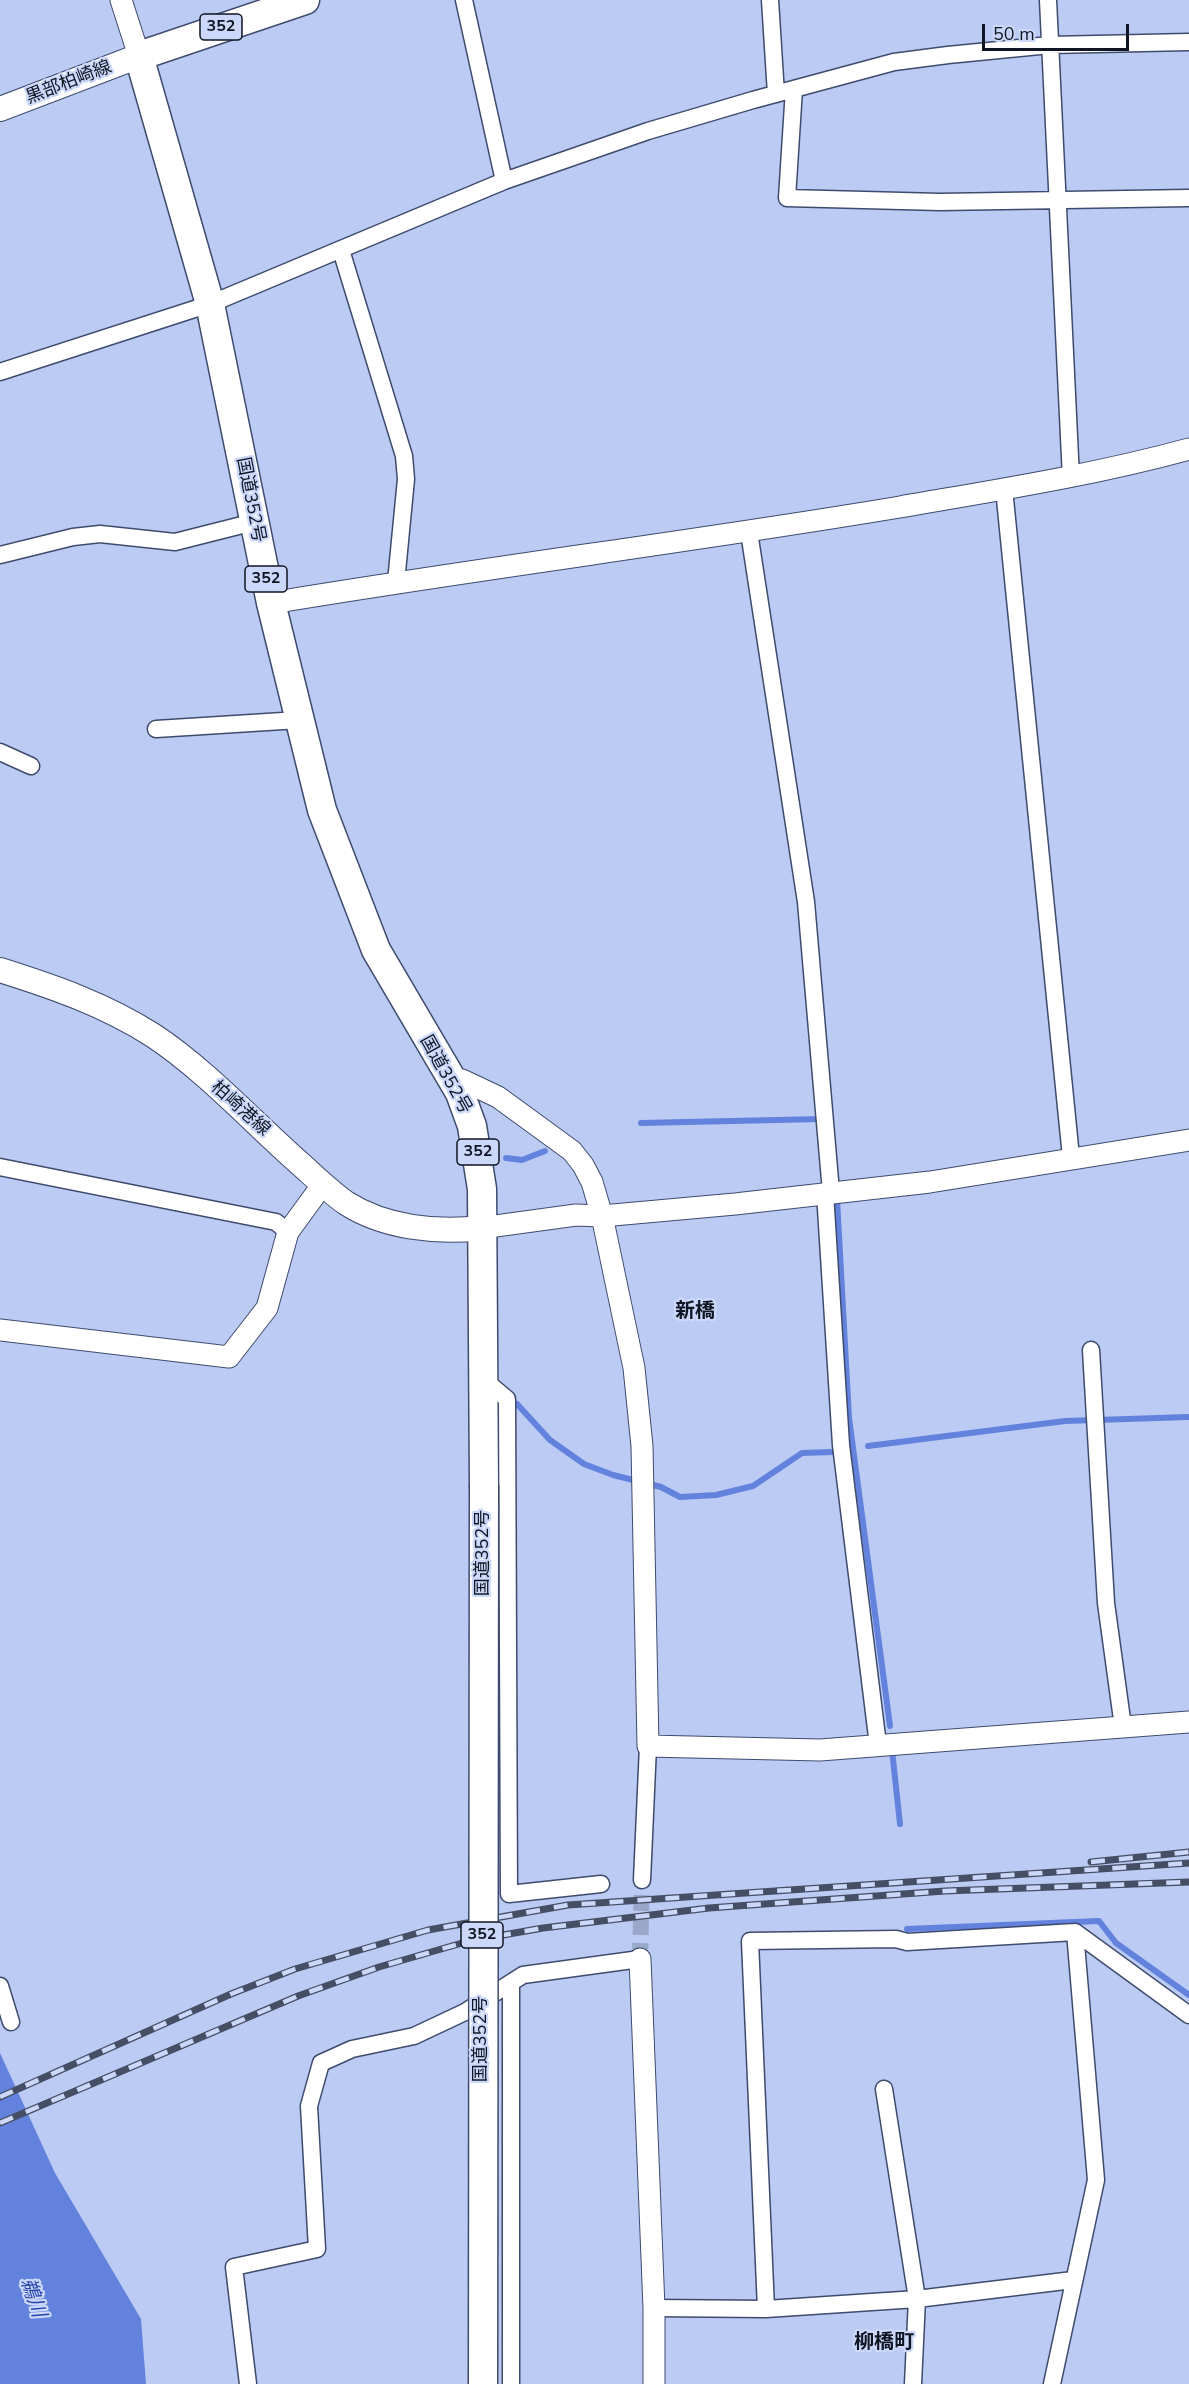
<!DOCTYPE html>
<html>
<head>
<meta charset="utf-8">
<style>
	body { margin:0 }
	#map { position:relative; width:1189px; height:2384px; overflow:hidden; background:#bbcbf3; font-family:"Nunito Sans",sans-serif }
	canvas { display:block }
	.scale { position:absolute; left:982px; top:24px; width:147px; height:27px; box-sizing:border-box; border:3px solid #101523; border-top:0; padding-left:8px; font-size:18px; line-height:21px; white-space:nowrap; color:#101523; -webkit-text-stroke:4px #cbd8f9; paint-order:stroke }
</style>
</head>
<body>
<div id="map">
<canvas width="1189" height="2384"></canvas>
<div class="scale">50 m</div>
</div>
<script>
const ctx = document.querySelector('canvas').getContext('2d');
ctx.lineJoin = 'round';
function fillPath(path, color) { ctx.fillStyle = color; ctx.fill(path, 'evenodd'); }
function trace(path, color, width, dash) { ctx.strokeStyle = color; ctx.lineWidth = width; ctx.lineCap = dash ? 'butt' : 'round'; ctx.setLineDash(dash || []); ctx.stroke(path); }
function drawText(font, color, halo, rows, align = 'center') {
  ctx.font = font + ' "Nunito Sans","Noto Sans JP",sans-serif'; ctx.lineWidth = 4.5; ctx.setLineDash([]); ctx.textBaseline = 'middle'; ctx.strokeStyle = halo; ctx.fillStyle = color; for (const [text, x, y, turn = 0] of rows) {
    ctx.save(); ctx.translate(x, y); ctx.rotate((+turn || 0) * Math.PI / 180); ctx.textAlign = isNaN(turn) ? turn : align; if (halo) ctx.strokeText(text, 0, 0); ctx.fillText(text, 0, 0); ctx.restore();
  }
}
const water = new Path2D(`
	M0,2053L55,2173L141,2319L146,2384H0Z`);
const stream = new Path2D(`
	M641,1123L822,1119
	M506,1158L522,1160L545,1151
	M837,1199L849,1418L890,1726
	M517,1404L550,1440L584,1464L613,1475L661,1487L680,1497L716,1495L753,1486L802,1453L833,1452
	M868,1446L1065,1421L1189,1417
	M892,1750L900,1824
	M907,1929L1099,1921L1116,1943L1189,1995`);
const minorTunnel = new Path2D(`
	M640,1959L642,1880`);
const minor = new Path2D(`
	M464,0L504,181
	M770,0L776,94
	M1048,0L1071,478
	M794,89L787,198L940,202L1189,198
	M341,250L404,456L406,479L396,582
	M0,372L210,304L504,181L648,131L753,100L894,62L948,55L1050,45L1189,42
	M1004,489L1071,1157
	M749,532L806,902L831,1192
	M0,555L73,537L100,534L175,542L254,522
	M156,729L299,720
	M0,752L31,766
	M0,1167L276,1222L288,1232
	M825,1193L841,1445L878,1745
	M1091,1350L1106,1603L1123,1727
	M483,1379L507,1399L509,1894L601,1884
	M642,1880L648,1746
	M1075,1932L1189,2015
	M0,1986L11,2022
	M884,2089L917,2299L913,2384
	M654,2308L766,2309L917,2299L1073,2280
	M766,2309L750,1941L896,1939L907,1942L1075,1932L1096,2180L1052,2384
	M248,2384L234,2267L317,2249L309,2106L321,2063L352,2049L414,2036L465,2012L523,1975L640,1959
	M511,2384V1983`);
const tertiary = new Path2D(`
	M121,0L139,56
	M271,603C480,568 691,542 900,507C997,490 1094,475 1189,449
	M452,1080H462L498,1097L572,1151L583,1165L592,1182L602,1216L634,1368L642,1446L648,1746L820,1750L1189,1722
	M481,1228L576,1215L602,1216L735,1204L930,1182L1189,1140
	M0,1330L229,1357L267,1308L288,1232L323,1184
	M640,1959L654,2308V2384`);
const secondary = new Path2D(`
	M0,109L139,56
	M0,970C54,987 106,1005 154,1036C204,1069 252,1121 297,1161C313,1175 329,1191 346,1203C385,1228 437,1233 481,1228`);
const trunk = new Path2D(`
	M305,0L139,56L210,304L271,603L322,810L376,950L460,1093L472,1126L482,1189L484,1485`);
const rail = new Path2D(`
	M1091,1862L1189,1852
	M0,2097L231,1994L295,1969L428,1930L568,1905L1189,1863
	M0,2123L298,1996L379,1967L469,1941L543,1928L709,1908L945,1891L1189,1882`);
const trunkBridge = new Path2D(`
	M483,2384L484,1485`);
const shields = [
	[221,27,42],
	[266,579,42],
	[478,1152,42],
	[482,1935,42]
];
const shieldNames = [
	["352",221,27],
	["352",266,579],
	["352",478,1152],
	["352",482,1935]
];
const streetNames = [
	["黒部柏崎線",69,83,-21],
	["国道352号",250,500,79],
	["国道352号",445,1075,61],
	["柏崎港線",240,1109,42],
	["国道352号",484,1553,-90],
	["国道352号",482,2039,-90]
];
const neighbourhoodNames = [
	["新橋",695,1312],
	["柳橋町",884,2343]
];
const waterNames = [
	["鵜川",32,2298,71]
];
fillPath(water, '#6282dd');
trace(stream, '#6282dd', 6);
trace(minorTunnel, '#99a7c9', 16, [16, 8]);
trace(minor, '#3e4b6d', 19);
trace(tertiary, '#3e4b6d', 23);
trace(secondary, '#3e4b6d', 26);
trace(trunk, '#3e4b6d', 31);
trace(minor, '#fff', 16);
trace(tertiary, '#fff', 21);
trace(secondary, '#fff', 24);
trace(trunk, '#fff', 28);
trace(rail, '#454e64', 7);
trace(rail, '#cbd8f9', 4.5, [14]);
trace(trunkBridge, '#3e4b6d', 31, []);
trace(trunkBridge, '#fff', 28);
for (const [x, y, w] of shields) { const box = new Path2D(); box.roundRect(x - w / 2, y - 13, w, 26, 4.5); ctx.fillStyle = '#cbd8f9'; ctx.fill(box); trace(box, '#101523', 1.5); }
drawText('bold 16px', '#101523', null, shieldNames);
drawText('18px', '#101523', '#cbd8f9', streetNames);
drawText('bold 20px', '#101523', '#cbd8f9', neighbourhoodNames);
drawText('italic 20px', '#2844ad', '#cbd8f9', waterNames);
</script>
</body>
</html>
